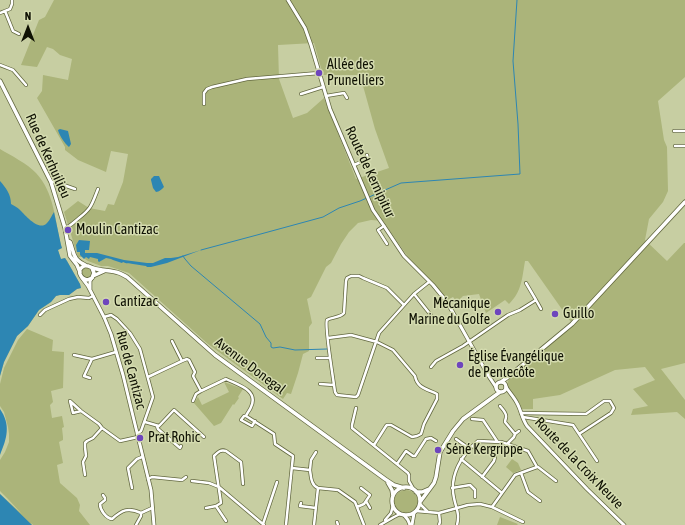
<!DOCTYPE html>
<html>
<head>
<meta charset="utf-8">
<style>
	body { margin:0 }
	#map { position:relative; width:685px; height:525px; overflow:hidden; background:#c7cea2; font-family:"Asap Condensed",sans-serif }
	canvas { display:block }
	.north { position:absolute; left:8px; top:8px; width:40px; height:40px; -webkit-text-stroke:3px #d4dbaf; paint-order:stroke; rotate:0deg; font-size:11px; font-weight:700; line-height:16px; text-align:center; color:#0f1103 }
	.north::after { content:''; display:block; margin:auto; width:14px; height:18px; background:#0f1103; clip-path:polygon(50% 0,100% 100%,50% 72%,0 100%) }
</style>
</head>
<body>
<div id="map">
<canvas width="685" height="525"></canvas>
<div class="north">N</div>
</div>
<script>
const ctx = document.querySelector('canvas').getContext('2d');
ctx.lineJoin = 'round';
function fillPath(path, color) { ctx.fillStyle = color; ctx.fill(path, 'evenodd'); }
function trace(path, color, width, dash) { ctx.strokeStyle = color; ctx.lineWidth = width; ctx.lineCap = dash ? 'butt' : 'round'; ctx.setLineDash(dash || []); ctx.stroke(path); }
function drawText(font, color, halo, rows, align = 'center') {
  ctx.font = font + ' "Asap Condensed",sans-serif'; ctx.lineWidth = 3; ctx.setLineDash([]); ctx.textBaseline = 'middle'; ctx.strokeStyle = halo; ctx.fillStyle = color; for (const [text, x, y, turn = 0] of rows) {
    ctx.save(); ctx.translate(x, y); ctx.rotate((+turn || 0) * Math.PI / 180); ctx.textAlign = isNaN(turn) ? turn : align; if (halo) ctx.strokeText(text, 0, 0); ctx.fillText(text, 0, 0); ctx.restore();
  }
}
const green = new Path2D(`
	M54,0H685V77L658,101L664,140L667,147L668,191L663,202L649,219L645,240L667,261L684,243H685V363L661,369L685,400V419L677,412L631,415L633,409L648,406L633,389L655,380L645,367L615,370L560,395L533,399V409H522L517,399L508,388L507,384L510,376L573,325L528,261H525C522,278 522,291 509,304L505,300L486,313L479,294L463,296L457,302L453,297L447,300L433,283L408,257L383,221L371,220L358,223L349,232L341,244L331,263L326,267L311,297L307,299L312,323L309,327V351L303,354L298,373L291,394L287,393L283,399L208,344L129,273L108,266H101L88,261L82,257H78L64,212L78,201L89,208L105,211L108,204L114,205L123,182L128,154L111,151L106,172L78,160L65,150V147L37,98L42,91L43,75L68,80L72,59L60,55L53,49L47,47L37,67L21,65L39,20L45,17ZM314,43L323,75H360L375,129L389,168L356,179L324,98L307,113L293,118L279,79L278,45Z
	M0,149C10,155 28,164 36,173C54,192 55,220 61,245L62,248L58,250L61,259L65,258L67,261L80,284L81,288L77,289L69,295H60L56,296L51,302L39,310L28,326L17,336L4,362L0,376Z
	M82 273a5 5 0 1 1 10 0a5 5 0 1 1-10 0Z
	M27,329L53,340L52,351L64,352L63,388L51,391L53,402L50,405L52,418L62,416L64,427L62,428L63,437V440L59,442L63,463L57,465L60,483L77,498L80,505L79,511L90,525H33L31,523L32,525H0V494L22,514L7,498L0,491V460L5,452L9,442V434L8,427L4,412L0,406V384L4,368L18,340Z
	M224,382L243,389L238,397L239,398L234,405L233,404L221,423L214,426L194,403L198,397L202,405L229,392Z
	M512,459L518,463L521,470L513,473L506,467Z
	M394 502a12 12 0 1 1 24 0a12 12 0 1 1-24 0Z
	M500,517L518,524L517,525H497Z`);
const water = new Path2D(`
	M60,129L68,131L71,144L69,147C65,144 59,135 58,130Z
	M154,176H159L164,187C162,189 159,192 156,192L153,188L151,180V179Z
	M0,181C6,188 11,194 11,204C14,206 17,207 19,209C25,215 39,232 47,223C50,220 52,215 54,212L61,245L62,248L58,250L61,259L65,258L67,261L80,284L81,288L77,289L69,295H60L56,296L51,302L39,310L28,326L17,336L4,362L0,376Z
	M79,240L90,241L89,250H85V253H97L124,260L147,263H153L165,258H171L178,257L201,250L167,263L151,267H147L146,266C141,265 138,265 133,264C129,263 126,264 123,262L122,263L113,260L111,259L106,258L99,262L98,261V259L90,257L89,259L86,257L84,259L80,255V252H77L76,245Z
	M0,409C11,425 7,438 0,455Z
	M0,494L32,525H0Z`);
const stream = new Path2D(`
	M201,250L257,235L323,217L339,208L360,201L401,183L520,174L518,124L513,61L517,0
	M183,256L185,259L191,266L260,324L266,337L271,343V347L273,348L280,347L295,350L327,349`);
const minor = new Path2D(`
	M5,11L10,9L12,4V0
	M0,13L5,11L13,31L19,34
	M0,65L13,70L26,85
	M301,94L323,87
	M326,96L344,93L347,98
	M204,104V93L207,89L212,87L247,79L319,73
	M674,131H685
	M675,146H685
	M354,165L368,159L367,155
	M51,182H55L75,189
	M384,226L378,230L387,244
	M65,228C71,226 74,222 79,218C92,208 92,204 98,189
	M414,294L434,319
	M536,300L541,309
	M404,305L387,288L363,278L359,276H351L347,278L346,281L344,313C340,318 331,317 327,320C324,324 334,383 335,392L337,395L356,397L358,395L379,333L414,294L429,282
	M40,315L45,310L69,299L78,297L89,298L93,296
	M104,317L111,315L117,319L130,333L140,349L153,397L141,431L137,434
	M328,338L351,335L377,342L393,350L415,376C417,388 427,389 437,394V399L424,424L421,434L417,436L412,437L391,425H387L386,426L374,445
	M172,341L182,361
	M74,355L92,359L116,352
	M317,358H330
	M431,367L436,361L463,346L508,315L520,310L536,300L526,283
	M148,377L182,361L187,359L189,360L195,372L193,376L201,391L226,379C238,385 259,390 251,407C250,410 247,413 246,416L274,434L275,444L293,456L286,525
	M90,378L84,376L92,359
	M320,384L334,385
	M193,401L196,394L201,391
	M500,406C502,409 507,413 506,417C506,419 505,420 505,422L515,434L514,437L507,444
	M356,408L352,425V428L408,473L409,475V481L414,490
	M81,411L73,413L70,401L81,411L99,424L102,428L120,441L138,437
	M521,413L586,414L604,401H610L614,408L611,413L579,434
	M246,416H244L241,420L252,426L255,421
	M523,417L573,425L597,461
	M472,419L483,420L497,441
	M145,422L159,426L174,410L204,437
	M157,426L158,429L180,448L181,446
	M515,434L519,431
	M456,439L470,449
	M461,459L502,493
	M397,464L406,451L413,456H415L426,439L431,438L436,441
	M292,468L310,470C311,477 311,485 318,488L338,490L355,502L364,525
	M310,470L311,460L316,452
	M521,473L528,492L540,501
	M85,475L83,462L86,456L85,447V443L87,441L93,438L102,428
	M482,477L494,461L495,457
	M148,479L152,477L182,480L186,477
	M192,481L209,483L219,487L264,525
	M132,488L128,468L137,459L142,457
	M452,488L470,485L475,490V497
	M103,495L105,498V500L100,504C100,510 106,518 112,519C122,510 128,507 141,513L152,508
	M366,501L370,508
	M301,503L300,506L316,508
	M420,504L428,512
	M216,506L226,521
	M357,507L364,504L370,495L361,488
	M492,507L515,475L537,467
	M206,508L216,506L221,503L214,456C218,452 221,449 226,451L241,462L243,484
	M416,511L439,513L468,505L480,504L492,507L523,522
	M439,513L440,522L439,525
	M385,520L391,513L393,505
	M337,522L338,525
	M263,524L277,482
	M136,525L141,516V513
	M314,525L318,488
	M380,525L394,517L400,514
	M457,525C460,513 456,509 454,498C449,476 461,455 478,441L501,442L528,451L537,467H538L556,481`);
const tertiary = new Path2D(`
	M288,0L305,28L311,45L330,109L373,210L384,226L404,256L433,285L447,302L488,375L496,387
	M82,278L88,286L104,317L111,334L123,375L151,490L154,525
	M90,289V281L92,278
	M506,387C509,392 514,397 517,403C521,410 522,419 527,426L587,489L624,525
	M404,515L408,520L410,525
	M412,525L414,513`);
const secondary = new Path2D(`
	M0,81L51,182L65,228L70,256L77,265L80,272
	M68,241L70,242C75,255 72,259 87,266
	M92,268L94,273L92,278L87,280C80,278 76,270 84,266C88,265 90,267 93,268C102,271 111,270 119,273C122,274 125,276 127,277L215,355L385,479L394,485L404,488
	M93,276L104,271
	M496 387a5 5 0 1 1 10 0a5 5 0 1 1-10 0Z
	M501,382L508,377L572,324L685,202
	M388,483L392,490L393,496
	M392 501a14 14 0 1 1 28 0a14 14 0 1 1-28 0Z
	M416,492H422L429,489
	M420,502L434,483L436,477L440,452L453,431L463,419L500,392`);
const markers = [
	[319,73,4,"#6e45bd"],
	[68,230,4,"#6e45bd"],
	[106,302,4,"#6e45bd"],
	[498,312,4,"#6e45bd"],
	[555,314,4,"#6e45bd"],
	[460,365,4,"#6e45bd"],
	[140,438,4,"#6e45bd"],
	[438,450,4,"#6e45bd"]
];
const poiNames = [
	["Allée des",327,65],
	["Prunelliers",327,81],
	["Moulin Cantizac",76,230],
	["Cantizac",114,302],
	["Mécanique",490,304,"right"],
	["Marine du Golfe",490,320,"right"],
	["Guillo",563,314],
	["Église Évangélique",468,357],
	["de Pentecôte",468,373],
	["Prat Rohic",148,438],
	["Séné Kergrippe",446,450]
];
const streetNames = [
	["Rue de Kerhuilieu",48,156,66],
	["Route de Kernipitur",370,172,65],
	["Avenue Donegal",250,366,37],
	["Rue de Cantizac",131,370,75],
	["Route de la Croix Neuve",579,463,46]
];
fillPath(green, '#abb47a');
fillPath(water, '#2d86b3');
trace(stream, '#2d86b3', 1);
trace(minor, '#636840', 4);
trace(tertiary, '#636840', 4.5);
trace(secondary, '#636840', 5);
trace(minor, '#fff', 2.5);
trace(tertiary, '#fff', 3);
trace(secondary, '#fff', 3.5);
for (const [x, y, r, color] of markers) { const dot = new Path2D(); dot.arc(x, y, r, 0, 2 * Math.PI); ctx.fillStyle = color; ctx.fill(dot); trace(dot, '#d4dbaf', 1.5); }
drawText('14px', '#0f1103', '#d4dbaf', poiNames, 'left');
drawText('14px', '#0f1103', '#d4dbaf', streetNames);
</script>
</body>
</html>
